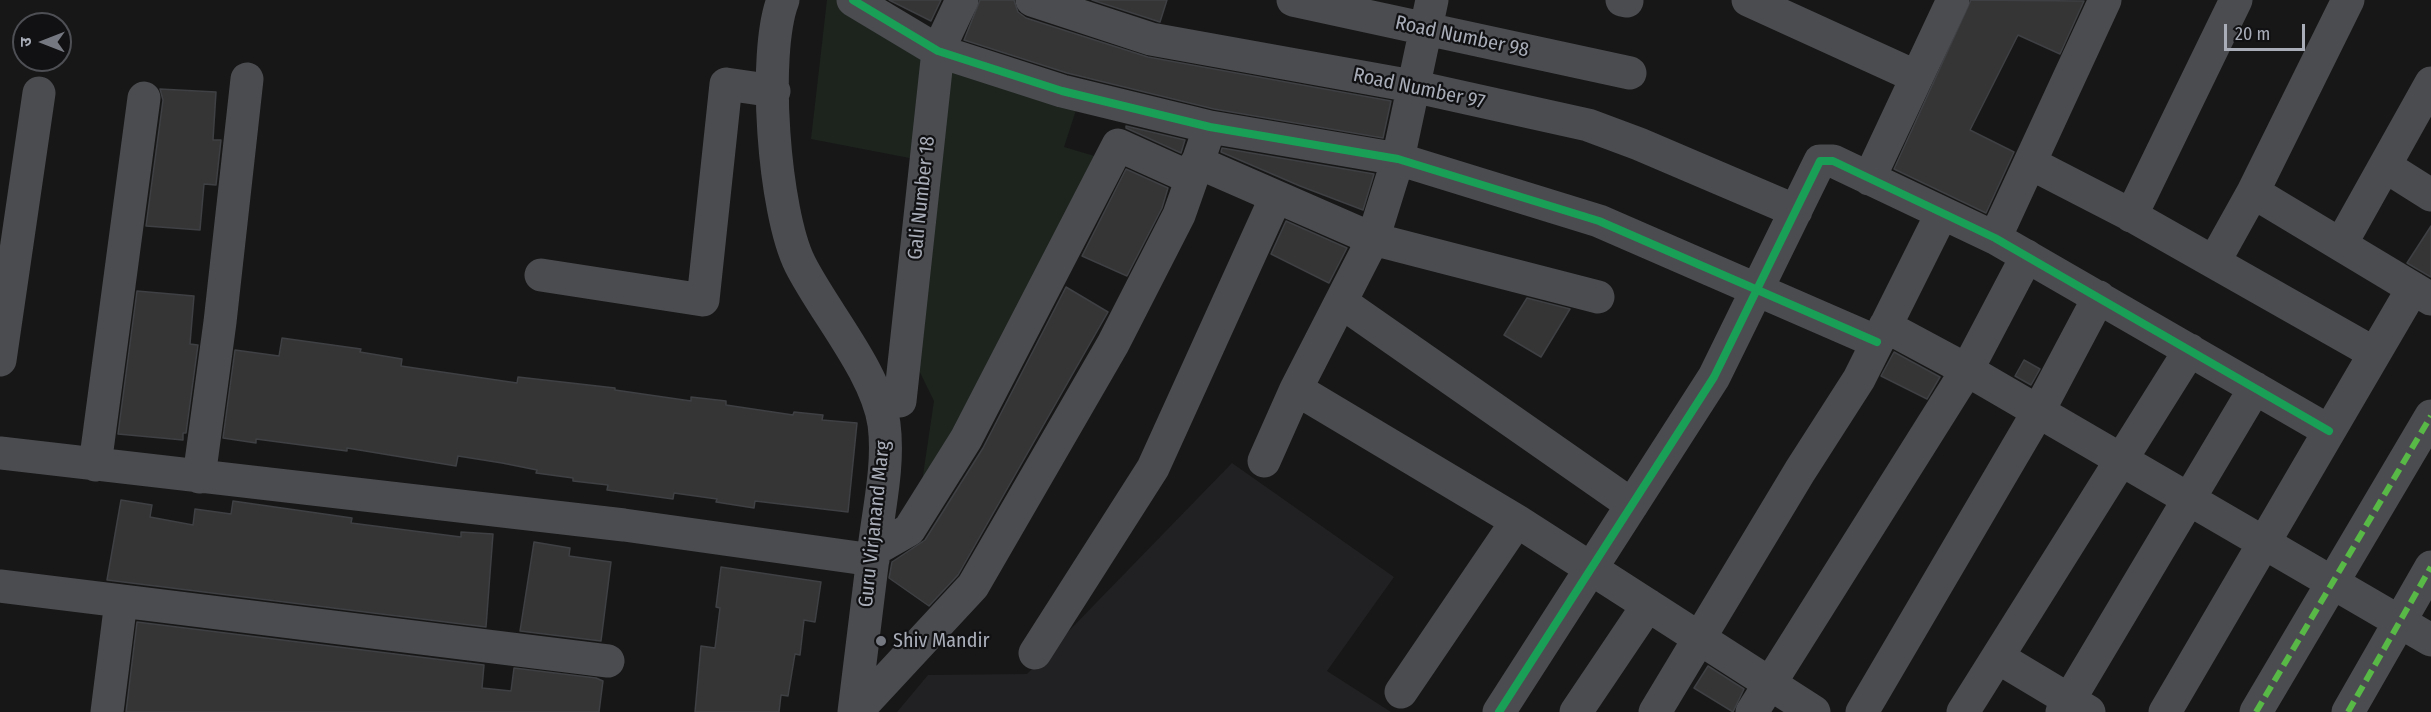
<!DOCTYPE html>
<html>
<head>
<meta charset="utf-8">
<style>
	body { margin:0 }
	#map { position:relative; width:2431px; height:712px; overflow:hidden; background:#171717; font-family:"Fira Sans Condensed","Noto Sans Devanagari",sans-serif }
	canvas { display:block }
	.north { position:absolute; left:12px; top:12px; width:60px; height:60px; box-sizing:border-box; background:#111113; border:2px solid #4d4f55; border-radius:50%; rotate:270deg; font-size:16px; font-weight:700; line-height:24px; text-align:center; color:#a8adb8 }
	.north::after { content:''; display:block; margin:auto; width:21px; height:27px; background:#757880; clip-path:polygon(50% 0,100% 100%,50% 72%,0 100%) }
	.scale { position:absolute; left:2224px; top:24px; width:81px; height:27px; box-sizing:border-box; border:3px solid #a8adb8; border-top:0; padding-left:8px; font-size:18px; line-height:21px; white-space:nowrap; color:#a8adb8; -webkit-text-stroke:4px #111113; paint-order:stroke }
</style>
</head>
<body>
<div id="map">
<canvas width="2431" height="712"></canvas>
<div class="north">उ</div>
<div class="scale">20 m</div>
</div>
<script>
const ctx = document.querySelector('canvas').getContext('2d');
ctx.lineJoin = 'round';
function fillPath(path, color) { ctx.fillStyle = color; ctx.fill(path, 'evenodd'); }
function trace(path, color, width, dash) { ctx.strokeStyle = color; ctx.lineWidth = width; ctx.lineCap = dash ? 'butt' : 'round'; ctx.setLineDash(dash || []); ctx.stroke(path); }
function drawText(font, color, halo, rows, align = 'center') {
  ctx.font = font + ' "Fira Sans Condensed",sans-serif'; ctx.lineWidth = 4.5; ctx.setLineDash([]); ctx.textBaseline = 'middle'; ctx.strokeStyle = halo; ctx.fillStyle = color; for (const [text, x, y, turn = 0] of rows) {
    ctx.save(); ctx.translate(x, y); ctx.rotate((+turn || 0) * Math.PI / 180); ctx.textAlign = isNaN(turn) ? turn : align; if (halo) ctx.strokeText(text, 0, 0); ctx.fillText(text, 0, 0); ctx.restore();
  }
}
const built = new Path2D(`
	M1232,463L1394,577L1327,671L1391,712H897L928,675L1027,674Z`);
const green = new Path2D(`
	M827,0H851L1078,104L1064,147L1108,160L918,509L934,401L903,338L925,161L811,139Z`);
const building = new Path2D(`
	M889,0H941L931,21Z
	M980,0H1014L1018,12L1026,18L1148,57L1391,101L1383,138L1214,109L1067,73L964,40Z
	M1092,0H1167L1160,22Z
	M1971,0L2084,1L2060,54L2018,35L1970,130L2014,152L1986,213L1894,169Z
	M160,89L216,92L213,140H221L216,185L204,184L200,230L146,226L163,100Z
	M1126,126L1185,140L1181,153L1126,128Z
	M1222,148L1374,174L1363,210L1300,186L1221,152Z
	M1126,169L1168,188L1162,208L1127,276L1082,256Z
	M1286,221L1347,248L1329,283L1271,254Z
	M2431,226V277L2407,263Z
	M1066,287L1108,312L958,575L929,606L889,578L892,562L925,540L983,448Z
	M137,291L194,296L190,344L198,345L186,433H183V440L118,434Z
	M1527,298L1570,309L1541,357L1504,335Z
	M282,338L361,349L360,352L402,359L401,366L517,383L518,377L615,388V390L691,401V397L726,401V405L793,415L794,412L823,415L822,420L857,423L848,512L755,501L754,508L716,502L717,499L674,493L673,499L607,490L608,485L573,481V478L536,473L537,470L502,463L458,456L456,466L347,448V451L256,439V443L223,438L235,350L279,356Z
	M1894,352L1940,377L1927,399L1881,376Z
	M2024,360L2040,369L2031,385L2015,376Z
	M121,500L152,505L150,517L193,525L195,509L231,514L233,501L352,518L351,523L461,537V532L493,534L486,627L107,580Z
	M534,542L570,548L569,556L611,562L601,641L520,631Z
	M721,567L821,582L815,622L804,620L800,655L795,654L788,696L781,695L779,712H695L701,646L715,648L720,608L716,607Z
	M137,622L484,665L482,688L511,691L514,668L596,678L603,681L599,712H126Z
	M1708,666L1744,689L1733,712L1694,688Z`);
const minor = new Path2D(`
	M783,0C762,54 774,212 800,264C824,312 876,371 884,424C889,462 880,503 875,541C868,598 861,655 854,712
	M853,0L938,51L1062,91L1210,127L1398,159L1599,221L1877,342
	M1032,0L1151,39L1412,86L1588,125L1639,144L1796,211
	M1293,0L1630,73
	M1622,0L1627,1
	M1748,0L1917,77
	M1197,162L1373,239L1598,297
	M2030,163L2127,213L2374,353
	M2385,166L2431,195
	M1869,179L1953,0
	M2253,192L2431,299
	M2131,216L2236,0
	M1995,238L2105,0
	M2341,244L2431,83
	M2214,262L2253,192L2348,0
	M541,275L703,300L726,84L774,91
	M1341,302L1632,505
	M1885,326L1967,370L2431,640
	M0,360L39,93
	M1296,389L1517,521L1814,712
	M900,401L938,51L962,0
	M0,453L624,525L873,560
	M1264,461L1296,389L1373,239L1398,159L1432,0
	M95,465L144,98
	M199,477L220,322L247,79
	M874,550L909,530L966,439L1118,145L1191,178
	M0,586L608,661
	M1035,653L1153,468L1276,197
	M1999,658L2089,712
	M1401,692L1517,521
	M107,712L121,601
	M856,712L973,586L1113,344L1179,215L1210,127
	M1499,712L1714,377L1820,161H1833L1995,238L2329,431
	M1576,712L1648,605
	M1655,712L1800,471L1859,379L1942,213
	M1752,712L1967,370L2027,256
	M1862,712L2038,412L2099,297
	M1963,712L2190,350
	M2062,712L2255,388
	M2165,712L2413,288
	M2256,712L2431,416
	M2348,712L2431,567`);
const quiet = new Path2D(`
	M2256,712L2431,416
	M2348,712L2431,567`);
const cycleway = new Path2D(`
	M853,0L938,51L1062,91L1210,127L1398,159L1599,221L1877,342
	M1499,712L1714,377L1820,161H1833L1995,238L2329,431`);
const markers = [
	[881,641,6,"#757880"]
];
const streetNames = [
	["Road Number 98",1462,37,12],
	["Road Number 97",1419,89,12],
	["Gali Number 18",922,198,-84],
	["Guru Virjanand Marg",875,524,-84]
];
const poiNames = [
	["Shiv Mandir",893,641]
];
fillPath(built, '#212123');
fillPath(green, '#1d241e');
fillPath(building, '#353536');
trace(building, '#3f4043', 1.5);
trace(minor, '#4b4c50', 33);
trace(quiet, '#58b947', 6, [12, 6]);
trace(cycleway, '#1a9f57', 8);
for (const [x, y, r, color] of markers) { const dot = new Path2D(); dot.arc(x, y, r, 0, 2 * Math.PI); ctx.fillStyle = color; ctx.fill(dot); trace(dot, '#111113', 2); }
drawText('20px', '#a8adb8', '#111113', streetNames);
drawText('20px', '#a8adb8', '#111113', poiNames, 'left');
</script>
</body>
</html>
